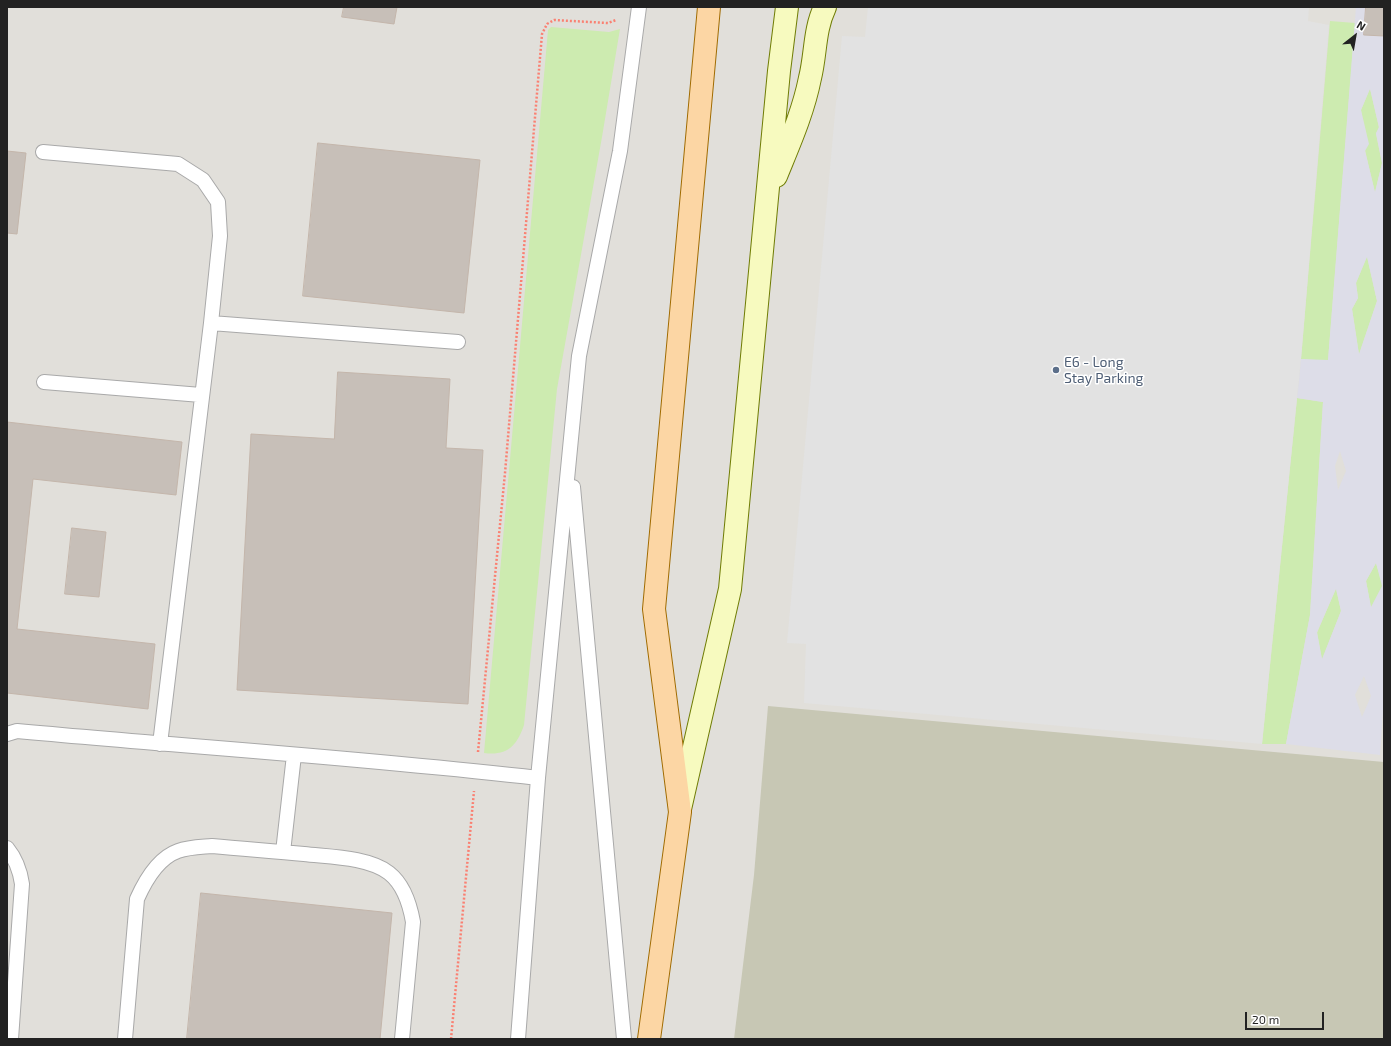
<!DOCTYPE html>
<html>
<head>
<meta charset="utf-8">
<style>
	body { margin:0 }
	#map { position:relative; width:1391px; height:1046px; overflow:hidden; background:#f2efe9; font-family:"Exo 2",sans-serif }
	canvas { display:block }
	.frame { position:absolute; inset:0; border:8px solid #222; pointer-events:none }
	.north { position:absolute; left:1335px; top:16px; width:40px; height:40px; -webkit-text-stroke:3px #fff; paint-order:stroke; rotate:31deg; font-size:11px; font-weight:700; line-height:16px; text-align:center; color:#222 }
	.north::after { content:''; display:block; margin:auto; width:14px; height:18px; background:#222; clip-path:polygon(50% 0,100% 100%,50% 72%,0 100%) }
	.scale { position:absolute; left:1245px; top:1012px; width:79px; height:18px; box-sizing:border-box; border:2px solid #222; border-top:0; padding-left:5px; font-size:12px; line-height:14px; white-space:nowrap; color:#222; -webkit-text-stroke:3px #fff; paint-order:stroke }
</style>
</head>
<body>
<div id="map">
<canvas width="1391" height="1046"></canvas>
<div class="frame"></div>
<div class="north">N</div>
<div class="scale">20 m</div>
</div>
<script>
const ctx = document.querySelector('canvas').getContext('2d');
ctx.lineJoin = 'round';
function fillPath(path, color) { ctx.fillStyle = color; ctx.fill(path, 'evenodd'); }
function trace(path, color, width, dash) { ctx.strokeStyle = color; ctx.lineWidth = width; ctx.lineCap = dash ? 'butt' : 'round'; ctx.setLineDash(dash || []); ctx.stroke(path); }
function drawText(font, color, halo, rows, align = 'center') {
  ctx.font = font + ' "Exo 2",sans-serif'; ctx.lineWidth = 3; ctx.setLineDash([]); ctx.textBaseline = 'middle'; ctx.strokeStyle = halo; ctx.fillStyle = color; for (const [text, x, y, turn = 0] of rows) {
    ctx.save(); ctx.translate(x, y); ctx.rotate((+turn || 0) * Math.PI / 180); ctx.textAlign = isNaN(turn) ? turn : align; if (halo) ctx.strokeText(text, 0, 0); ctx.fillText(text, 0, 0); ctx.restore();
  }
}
const airport = new Path2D(`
	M7,7H1384V1039H7Z`);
const construction = new Path2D(`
	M768,706L1384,762V1039H734L754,875Z`);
const grass = new Path2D(`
	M1330,21L1355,23L1328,361L1301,359Z
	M551,27L609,32L620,29L602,137L557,389L524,725C517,746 507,756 484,753L548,30Z
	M1370,88L1379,128L1376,134L1382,163L1375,193L1365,150L1361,110Z
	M1367,256L1377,301L1359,355L1352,309L1358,298L1356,283Z
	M1297,398L1323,402L1310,615L1286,744H1262Z
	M1376,563L1383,586L1371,608L1366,581Z
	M1336,588L1341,611L1322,660L1317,633Z`);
const parking = new Path2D(`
	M868,7H1309L1308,21L1329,25L1301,359L1262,744L804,703L806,644L787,643L842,36L865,37Z`);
const plaza = new Path2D(`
	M1356,7H1366L1364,34L1384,36V412L1382,416L1384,428V696L1380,755L1286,744L1310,615L1323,402L1297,398L1299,381L1301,359L1328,360ZM1370,89L1379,127L1376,133L1382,163L1375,192L1365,151L1369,144L1361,110ZM1367,257L1377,301L1359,354L1352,309L1358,298L1356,283ZM1340,451L1346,471L1338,490L1335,466ZM1376,563L1382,586L1371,607L1366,581ZM1336,589L1341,611L1322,659L1317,632ZM1364,676L1371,696L1362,717L1355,695Z`);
const building = new Path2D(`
	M344,7H397L394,24L342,17Z
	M1366,7H1384V36L1364,35Z
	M318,143L480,160L464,313L303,296Z
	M7,151L26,153L17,234L7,233Z
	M338,372L450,379L446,448L483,450L468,704L237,690L251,434L334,439Z
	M7,422L182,442L176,495L33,479L17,629L155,644L148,709L7,693Z
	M72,528L106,532L99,597L65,594Z
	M201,893L392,913L380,1039H187Z`);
const path = new Path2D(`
	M478,752L505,473L542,34L547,24L554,20L608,23L616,20
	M451,1039L474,791`);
const service = new Path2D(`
	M43,152L178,164L203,180L218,202L220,236L211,323L160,744
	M211,323L458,342
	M44,382L201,395
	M573,487L624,1039
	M7,734L17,731C191,747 365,758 538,778
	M7,848C16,859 20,870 22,884L11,1039
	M283,852L294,755
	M125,1039L137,899C145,881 158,858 178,851C189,847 201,847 212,846C243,849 273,851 304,854C329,857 368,857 389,873C403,884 410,905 413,922L402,1039
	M518,1039L538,778L579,356L620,151L639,7`);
const secondary = new Path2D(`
	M776,176C789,144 803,113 810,78C816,54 814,30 825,7
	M680,809L730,589L779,71L787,7`);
const primary = new Path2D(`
	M649,1039L680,812L654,609L709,7`);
const markers = [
	[1056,370,4,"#5c6f8a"]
];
const serviceNames = [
	["E6 - Long",1064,362],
	["Stay Parking",1064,378]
];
fillPath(airport, '#e1dfda');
fillPath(construction, '#c7c7b4');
fillPath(grass, '#cdebb0');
fillPath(parking, '#e2e2e2');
fillPath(plaza, '#dddde8');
fillPath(building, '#c7bfb8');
trace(building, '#c4b6ab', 1);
trace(service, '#a9a9a9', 16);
trace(secondary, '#707d05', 24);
trace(primary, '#a06b00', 24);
trace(path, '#fa8072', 2.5, [2, 2]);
trace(service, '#fff', 14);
trace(secondary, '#f7fabf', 22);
trace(primary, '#fcd6a4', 22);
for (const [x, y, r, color] of markers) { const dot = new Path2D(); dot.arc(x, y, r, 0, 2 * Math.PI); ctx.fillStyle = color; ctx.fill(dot); trace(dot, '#fff', 1.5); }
drawText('14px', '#4e5e75', '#fff', serviceNames, 'left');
</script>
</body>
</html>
